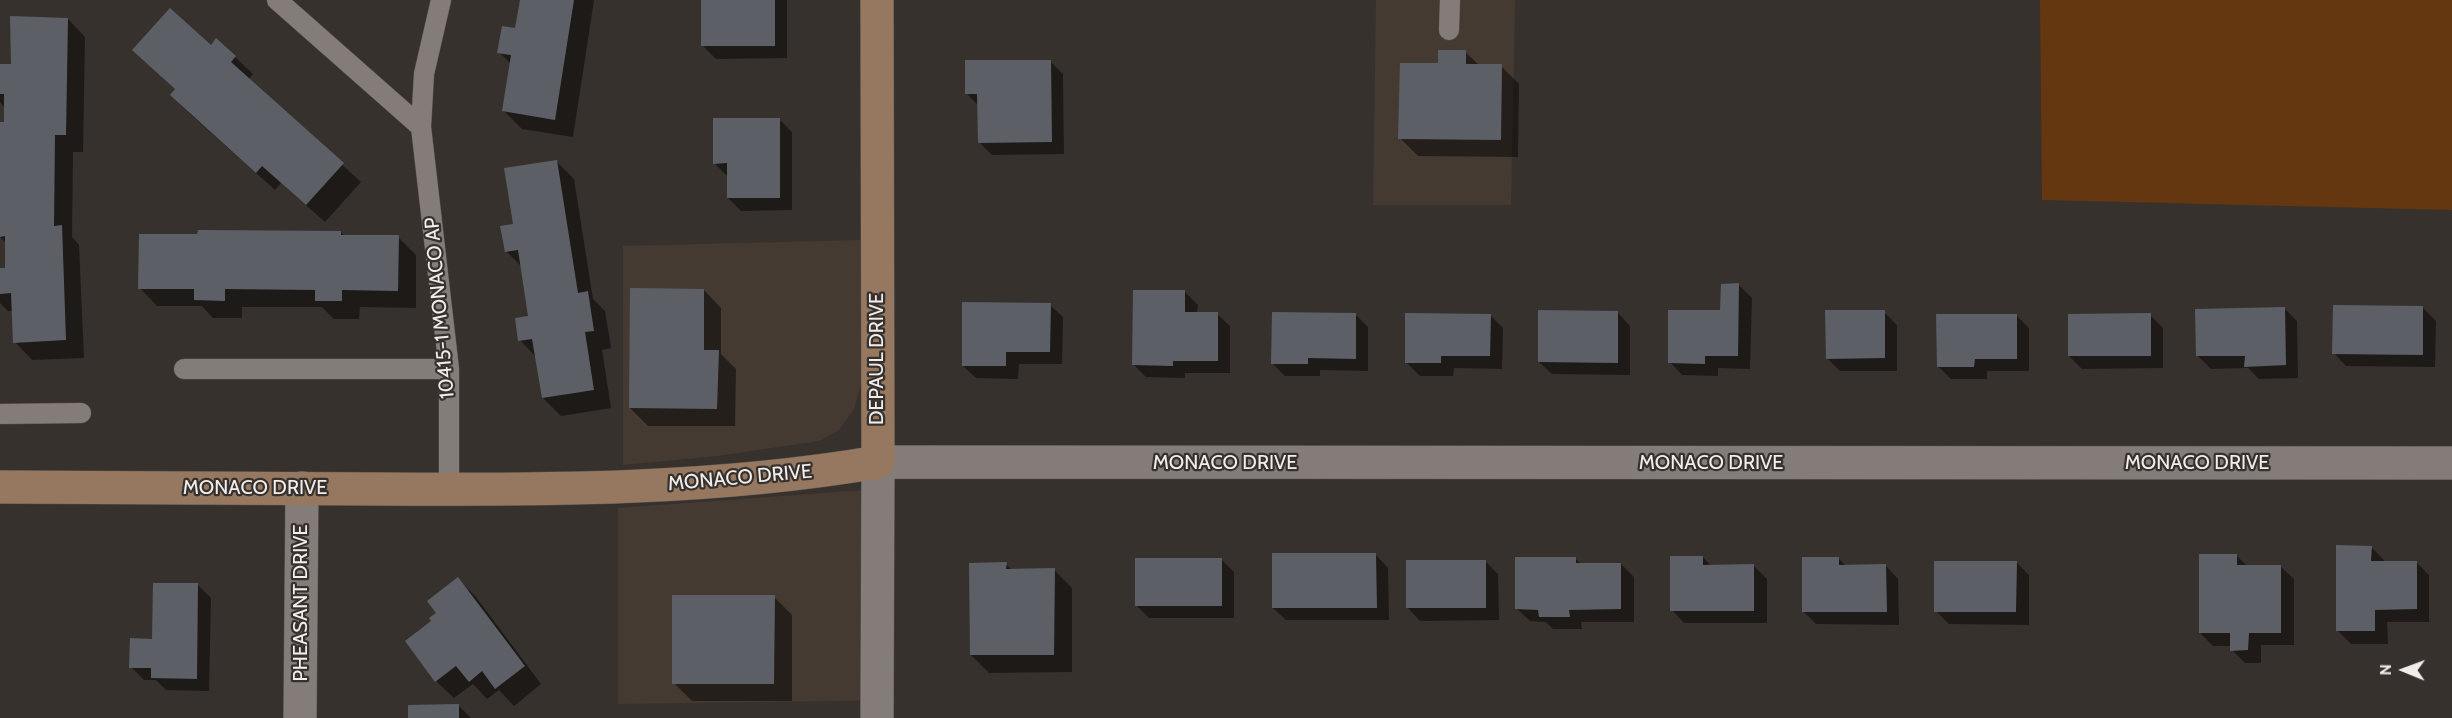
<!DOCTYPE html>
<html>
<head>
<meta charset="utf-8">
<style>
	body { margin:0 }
	#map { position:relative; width:2452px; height:718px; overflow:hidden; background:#37312d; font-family:Cabin,sans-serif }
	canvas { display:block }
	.north { position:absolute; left:2374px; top:640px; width:60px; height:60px; -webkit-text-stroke:4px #37312d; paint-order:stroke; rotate:271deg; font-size:16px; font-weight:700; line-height:24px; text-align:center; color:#f1edeb }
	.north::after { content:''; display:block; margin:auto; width:21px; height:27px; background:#f1edeb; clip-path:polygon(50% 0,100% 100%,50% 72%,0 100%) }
</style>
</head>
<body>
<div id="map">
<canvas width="2452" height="718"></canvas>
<div class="north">N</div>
</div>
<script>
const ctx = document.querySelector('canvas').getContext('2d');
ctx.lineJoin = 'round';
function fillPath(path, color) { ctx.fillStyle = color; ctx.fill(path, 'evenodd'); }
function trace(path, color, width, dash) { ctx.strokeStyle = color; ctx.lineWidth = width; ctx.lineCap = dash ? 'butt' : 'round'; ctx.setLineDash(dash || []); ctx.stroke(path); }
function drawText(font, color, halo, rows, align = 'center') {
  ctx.font = font + ' Cabin,sans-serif'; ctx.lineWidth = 4.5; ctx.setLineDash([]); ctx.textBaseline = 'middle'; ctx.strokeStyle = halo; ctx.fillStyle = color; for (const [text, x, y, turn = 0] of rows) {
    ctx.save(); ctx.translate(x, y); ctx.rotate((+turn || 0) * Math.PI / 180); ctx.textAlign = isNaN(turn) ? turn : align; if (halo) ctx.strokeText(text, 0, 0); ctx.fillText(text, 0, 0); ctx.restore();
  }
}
const built = new Path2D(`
	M1376,0H1515L1511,205H1373Z
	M861,240V384L854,409L839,430L819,441L717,456L623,465V246Z
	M893,488L892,700L618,704V508Z`);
const green = new Path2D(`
	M2040,0H2452V210L2042,200Z`);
const shadow = new Path2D(`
	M521,0H594L573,137L522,129L504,111L511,64L499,52L517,30Z
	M703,0H787V58L716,59L703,46Z
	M68,19L85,37L83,152H73L72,237L79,245L84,358L32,360L15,342L13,311H8L0,303V269H7L6,243L0,237V123H6L5,108L0,102V65H13Z
	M211,47L235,57L253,74L248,80L361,182L325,222L281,183L275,190L189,113L172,95L176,90L134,50Z
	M1465,52L1479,65L1501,66L1519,84L1518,157L1418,156L1400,138L1440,65Z
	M1050,61L1063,74L1064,154L992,155L979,142V106L967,94Z
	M779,119L792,132V210L741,211L728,198L727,176L714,163Z
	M556,161L574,179L593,299L605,311L611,348L602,350L611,408L561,416L543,398L536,357L520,340L530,317L522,267L506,251L515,225Z
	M341,232L345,237H398L416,255V308L360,307L359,319H334L322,307H242V318H213L202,306H157L140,288Z
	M1739,285L1752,298L1750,369L1718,368V376L1682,375L1670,362L1722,312Z
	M704,290L721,308V354L736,369L735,426H648L630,408Z
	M1185,292L1198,305L1197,313L1217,314L1230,326V373H1185V378L1146,377L1134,365Z
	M1050,305L1063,317L1062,364H1019L1018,379L976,378L963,366Z
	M2284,308L2297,321L2298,378L2259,379L2248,368L2211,369L2198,356Z
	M2423,308L2436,321L2435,367L2346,366L2334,353Z
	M1884,312L1897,325V371H1840L1827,358Z
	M1618,313L1630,326V375L1552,374L1539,362Z
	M1355,314L1368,327V371L1320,370V376H1285L1272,363Z
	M1490,315L1503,328L1502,369L1454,368L1453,376H1420L1407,363Z
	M2016,315L2029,328V371H1987V379H1951L1938,366Z
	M2150,315L2163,328V368L2082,369L2069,356Z
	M2371,547L2384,560V563L2416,562L2429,575V622H2387L2388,644H2351L2338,631Z
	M1376,555L1388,568L1389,620H1286L1273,608Z
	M2237,556L2248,567H2281L2294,579V645H2261V663H2245L2232,650V646H2213L2200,633Z
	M1703,557L1711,566H1754L1767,579V623H1684L1672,610Z
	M1575,558L1581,564H1621L1634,577V622H1581L1582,629H1553L1546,622L1530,621L1517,609Z
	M1838,558L1846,566H1886L1898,579L1899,625L1816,624L1803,611Z
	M1221,559L1234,572V618H1149L1136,605Z
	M1485,561L1498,574L1499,620L1420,621L1408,608Z
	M2016,562L2029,575V625L1949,624L1936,611Z
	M1006,564L1012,570H1054L1072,588V672L989,673L971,655Z
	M458,579L476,597L541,684L514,706L499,690L487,699L473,684L454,698L436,681L433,622Z
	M198,585L211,598L209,691L166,690L156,680H144L131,667Z
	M774,597L792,615V701H692L674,683Z
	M459,706L471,718H410Z`);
const building = new Path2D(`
	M520,0H574L555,120L502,111L511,55L497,53L502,26L515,28Z
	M701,0H775V46H701Z
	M170,8L211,45L216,38L236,56L231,62L344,163L306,205L262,166L256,173L170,95L175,89L132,50Z
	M10,16L68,18L66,135H55L54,226L62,225L66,340L13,343L11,293L0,294V268H5V236L0,237V122H4V94H0V64H11Z
	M1438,50H1466V64H1502L1501,140L1398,139L1400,63H1438Z
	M965,60H1051L1052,142L978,143L977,94H965Z
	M713,118H780V198H727V163L713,164Z
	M557,160L578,293L588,291L594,331L585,332L594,390L542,398L532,339L518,341L515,318L528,316L518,250L505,252L500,226L513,224L504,168Z
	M198,230L341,231V235H399L398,291L342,290V301H315V290L225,289V301L194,300V289H138L139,234H197Z
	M1739,283L1738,356H1705V364L1668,363V310H1720L1721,284Z
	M630,288L704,289V350H719L717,409L629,408Z
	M1133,290H1185V312H1218V361H1173V366L1132,365Z
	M962,302L1051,303L1050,352H1006V366H962Z
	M2333,305L2423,306V355L2332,354Z
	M2285,307L2286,365L2244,367L2245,356H2196L2195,309Z
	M1538,310L1618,311V363L1538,362Z
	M1825,310H1885V358L1826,359Z
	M1272,312L1356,313V359L1308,358V364H1271Z
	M1405,313L1491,314L1490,356H1441V363H1405Z
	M2151,313V356H2068V314Z
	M1936,314H2017V359H1975L1974,367H1937Z
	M2336,545L2372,546L2371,561H2417V609L2375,610V631H2336Z
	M1272,553H1376L1377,608H1272Z
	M2199,554H2237V565H2281V633H2249L2248,650L2230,651V633H2199Z
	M1670,556H1703V565L1754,564V611H1670Z
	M1515,557H1576V563H1621V609L1569,610L1570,617H1539L1538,610L1515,609Z
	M1802,557H1839V565L1886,564L1887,612H1802Z
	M1135,558H1222V606H1135Z
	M1406,560H1486V608H1406Z
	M1934,561H2017L2016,612H1934Z
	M1007,562L1006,569L1055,568L1054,655H970L969,563Z
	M458,577L525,666L495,689L482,671L469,682L456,666L435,682L405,641L431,621L429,618L436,613L427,601Z
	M153,583H198L197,679L151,678V668H129L130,638L152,639Z
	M672,595H775L774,684H672Z
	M459,704V718H408V705Z`);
const lane = new Path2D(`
	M277,0L421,127
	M441,0L424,74L421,127L449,369V489
	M1449,30L1450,0
	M184,369H449
	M0,414L81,413`);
const street = new Path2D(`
	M300,718L302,488
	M877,718L878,462L2452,463`);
const secondary = new Path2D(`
	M0,487C127,488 254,488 381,489C547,490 714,490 878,462L877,0`);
const streetNames = [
	["10415-1 MONACO AP",440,308,-95],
	["DEPAUL DRIVE",877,359,-90],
	["MONACO DRIVE",1225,463],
	["MONACO DRIVE",1711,463],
	["MONACO DRIVE",2197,463],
	["MONACO DRIVE",740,478,-5],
	["MONACO DRIVE",255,488],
	["PHEASANT DRIVE",301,603,-90]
];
fillPath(built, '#453a32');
fillPath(green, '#643711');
fillPath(shadow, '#0007');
fillPath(building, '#5c6066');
trace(lane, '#55504d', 21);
trace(street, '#55504d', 34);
trace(secondary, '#55504d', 34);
trace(lane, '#837c78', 20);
trace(street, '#837c78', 33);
trace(secondary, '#95785f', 33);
drawText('20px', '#f1edeb', '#37312d', streetNames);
</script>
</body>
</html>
